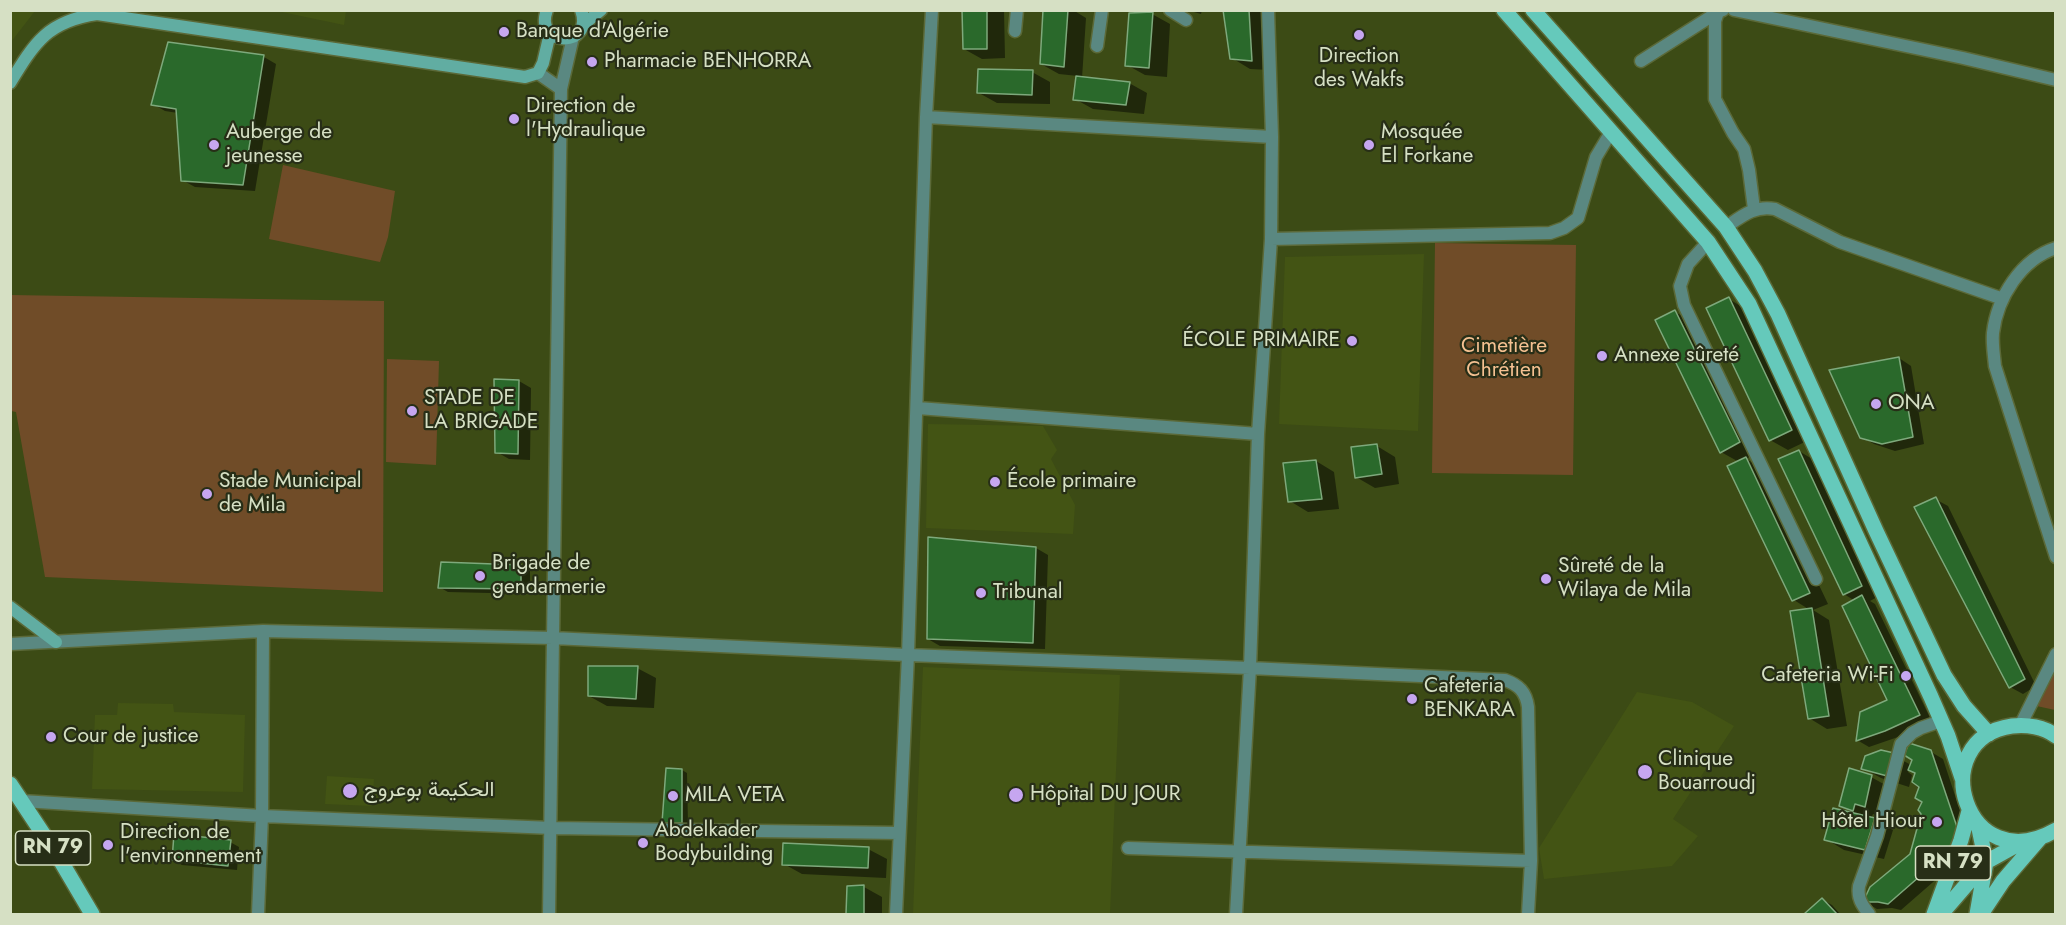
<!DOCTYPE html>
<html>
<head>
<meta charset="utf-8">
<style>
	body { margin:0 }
	#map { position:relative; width:2066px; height:925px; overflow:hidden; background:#3c4b15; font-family:Jost,sans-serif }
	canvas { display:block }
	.frame { position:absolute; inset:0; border:12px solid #d6e0c4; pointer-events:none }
</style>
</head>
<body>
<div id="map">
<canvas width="2066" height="925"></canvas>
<div class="frame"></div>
</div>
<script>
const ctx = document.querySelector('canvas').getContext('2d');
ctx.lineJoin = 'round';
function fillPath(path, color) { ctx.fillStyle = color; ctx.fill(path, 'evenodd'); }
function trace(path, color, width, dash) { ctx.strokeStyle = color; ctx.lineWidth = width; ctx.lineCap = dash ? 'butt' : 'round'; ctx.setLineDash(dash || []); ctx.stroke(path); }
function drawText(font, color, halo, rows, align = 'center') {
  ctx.font = font + ' Jost,Vazirmatn,sans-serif'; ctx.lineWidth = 4.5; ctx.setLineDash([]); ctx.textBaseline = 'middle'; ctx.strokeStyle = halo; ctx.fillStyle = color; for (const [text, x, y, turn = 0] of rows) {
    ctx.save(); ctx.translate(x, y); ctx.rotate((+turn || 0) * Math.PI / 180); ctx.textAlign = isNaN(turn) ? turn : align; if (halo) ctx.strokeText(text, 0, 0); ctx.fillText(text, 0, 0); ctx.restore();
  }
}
const built = new Path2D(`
	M11,10L35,11L11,42L10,11Z
	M277,11H346L344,25Z
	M1424,254L1418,431L1279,424L1285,257Z
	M928,424L1043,426L1057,450L1051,459L1075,505L1073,534L926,528Z
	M923,667L1120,675L1110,914H913Z
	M1637,692L1692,702L1734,726L1673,819L1698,836L1672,866L1544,879L1539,848Z
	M118,703L173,704L174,712L245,715L243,792L92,789L95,715H117Z
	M327,776L374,779L372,806L325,804Z`);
const green = new Path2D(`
	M283,165L395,191L388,237L380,262L269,239Z
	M1435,243L1576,245L1573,475L1432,473Z
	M10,295L384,301L383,592L45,577L16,412L11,411Z
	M387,359L439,361L436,465L386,462Z
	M2055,659V710L2032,705Z`);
const shadow = new Path2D(`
	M964,10H1004L1005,58L982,59L964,49Z
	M1045,10H1073L1086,18L1082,78L1129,83L1147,93L1144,114L1093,109L1075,99L1078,76L1059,74L1041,64Z
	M1187,10H1202L1201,14Z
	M1224,10H1266L1269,70L1250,69L1232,58Z
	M1152,14L1170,24L1167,77L1145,75L1127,65Z
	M169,44L264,57L276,64L255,191L195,187L182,180L178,113L165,111L153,104Z
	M1032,72L1050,82V104L997,103L979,93Z
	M1729,299L1747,310L1809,440L1788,450L1770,440Z
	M1675,312L1693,322L1757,452L1746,459L1764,469L1828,604L1813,610L1829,620L1847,726L1827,729L1809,718L1810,610L1794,600L1739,462L1721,452Z
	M1899,358L1911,366L1924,444L1895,451L1874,444L1862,437Z
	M519,381L531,388L530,460L509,459L497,452Z
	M1377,446L1395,457L1399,484L1375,488L1356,477Z
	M1799,451L1817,462L1879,596L1870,601L1875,604L1932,722L1898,737L1869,747L1857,740L1889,701L1855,601L1844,594Z
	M1316,461L1334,472L1339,509L1308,512L1290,501Z
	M1935,499L1948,506L2036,686L2023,694L2010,687Z
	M930,539L1036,548L1048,555L1045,649L940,646L928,639Z
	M520,566L530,571V594L448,592L439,587Z
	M637,668L656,678L654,708L607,706L589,696Z
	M1931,752L1943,759L1969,838L1955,871L1948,869L1901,910L1892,908L1877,909L1865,902L1911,855L1924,801L1917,773L1909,769L1908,772L1912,775L1909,787L1881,778L1863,768L1893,755L1911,765Z
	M682,770L687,773L688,825H669L664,822Z
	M1871,777L1889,787L1883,816L1873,814L1871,819L1893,830L1884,859L1844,850L1826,839L1857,815L1840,805Z
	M230,842L239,847L237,870L182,865L173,860Z
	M868,849L887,859L886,878L802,874L784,864Z
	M848,887H864L882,897V914H848Z
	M1823,900L1832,905L1840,914H1807Z`);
const building = new Path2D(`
	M962,10H987V49H963Z
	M1043,10H1068L1064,67L1040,64Z
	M1223,10H1249L1252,61L1230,59Z
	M1153,12L1149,68L1125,66L1129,13Z
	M168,42L264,55L243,185L181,181L176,109L151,105Z
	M978,69L1033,70L1032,95L977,93Z
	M1076,76L1130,82L1126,105L1073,100Z
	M1729,297L1792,430L1769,441L1706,308Z
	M1675,310L1740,442L1720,453L1655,320Z
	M1899,357L1913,437L1882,444L1860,438L1829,370Z
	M494,379L519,380L518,454L495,453Z
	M1377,444L1382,474L1355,478L1351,447Z
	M1799,450L1862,586L1843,595L1778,459Z
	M1746,457L1810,593L1792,601L1727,466Z
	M1316,460L1322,499L1288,502L1283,463Z
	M1936,497L2025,679L2009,688L1914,507Z
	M928,537L1036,547L1033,643L927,639Z
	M441,562L521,565V589L438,588Z
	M1862,595L1920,715L1885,731L1856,741L1860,712L1887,700L1842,606Z
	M1812,608L1829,716L1808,719L1790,611Z
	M588,666H638L636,699L588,696Z
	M1909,743L1931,750L1958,830L1943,865L1935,863L1888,904L1878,902H1863L1870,887L1910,854L1921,814L1918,810L1922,802L1915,798L1919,787L1912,782L1915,773L1908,770L1912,760L1904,755Z
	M1881,750L1894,753L1891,777L1861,769L1865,756Z
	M666,768L682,769V823H662Z
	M1849,768L1872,775L1865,807L1855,804L1853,811L1839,806Z
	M1833,808L1875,818L1865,850L1824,840Z
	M174,834L231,840L228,866L172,860Z
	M783,843L869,847L868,868L782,865Z
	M864,885V914H846L847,886Z
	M1822,898L1837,914H1804Z`);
const pedestrian = new Path2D(`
	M1641,61L1718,12`);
const minor = new Path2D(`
	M1170,10L1186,20
	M1723,10L1718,12L1715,21V99L1733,133L1744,149L1749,170L1754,209
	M1734,10L1963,58L2056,80
	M1015,31L1017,10
	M1097,46L1102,10
	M538,73L561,89
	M926,117L1272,137
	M1726,227C1742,216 1755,205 1775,209L1840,242L2003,299
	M1271,239L1550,233L1564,228L1578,218L1596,157L1611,132
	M1708,242L1688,264L1680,286L1684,305L1816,579
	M2056,248C2021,259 1997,298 1993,333C1992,344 1994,355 1995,366L2056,557
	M918,408L1258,434
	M10,644L263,631L553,638L908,655L1250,668L1505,680C1519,685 1526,692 1528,707L1531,861L1528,914
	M2021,724L2056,654
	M22,801L262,816L552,828L899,833
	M1128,848L1531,861
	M258,914L262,816L263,631
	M549,914L561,89L573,37
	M896,914L908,655L926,117L932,10
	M1236,914L1250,668L1258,434L1271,239L1272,137L1268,10
	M1869,914C1862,905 1857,898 1859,886L1877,836L1901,744L1912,733L1921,728L1941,721`);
const secondary = new Path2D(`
	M547,10C533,47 595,49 581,10
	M583,25L601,10
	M10,83C35,42 48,21 97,14L525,77L538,73L543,63L550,33
	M10,607L56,642`);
const primary = new Path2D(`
	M1504,10L1708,242L1749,304L1931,697L1948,736L1962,778
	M1533,10L1726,227L1755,271L1778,314L1876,531L1944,675L1964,706L1989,734
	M2056,736C2044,727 2027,724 2012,726C1923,739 1965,882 2056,830
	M10,784L59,858L92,914
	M1934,914L1961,840L1969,811
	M1941,914L1986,862L2024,841
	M1977,914L1986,862L1978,824
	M1981,914L2003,881L2040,838`);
const markers = [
	[504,32,6,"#c6a6f0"],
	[1359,35,6,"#c6a6f0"],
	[592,62,6,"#c6a6f0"],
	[514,119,6,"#c6a6f0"],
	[214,145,6,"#c6a6f0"],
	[1369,145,6,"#c6a6f0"],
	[1352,341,6,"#c6a6f0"],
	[1602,356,6,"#c6a6f0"],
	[1876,404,6,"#c6a6f0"],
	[412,411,6,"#c6a6f0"],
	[995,482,6,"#c6a6f0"],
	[207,494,6,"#c6a6f0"],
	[480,576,6,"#c6a6f0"],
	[1546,579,6,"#c6a6f0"],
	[981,593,6,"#c6a6f0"],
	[1906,676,6,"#c6a6f0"],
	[1412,699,6,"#c6a6f0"],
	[51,737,6,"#c6a6f0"],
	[1645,772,8,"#c6a6f0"],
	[350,791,8,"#c6a6f0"],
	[1016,795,8,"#c6a6f0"],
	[673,796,6,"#c6a6f0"],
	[1937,822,6,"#c6a6f0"],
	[643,843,6,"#c6a6f0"],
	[108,845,6,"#c6a6f0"]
];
const shields = [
	[53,848,75],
	[1953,863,75]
];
const shieldNames = [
	["RN 79",53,848],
	["RN 79",1953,863]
];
const poiNames = [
	["Banque d'Algérie",516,32],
	["Direction",1359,57,"center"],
	["des Wakfs",1359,81,"center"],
	["Pharmacie BENHORRA",604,62],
	["Direction de",526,107],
	["l'Hydraulique",526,131],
	["Auberge de",226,133],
	["jeunesse",226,157],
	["Mosquée",1381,133],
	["El Forkane",1381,157],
	["ÉCOLE PRIMAIRE",1340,341,"right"],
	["Annexe sûreté",1614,356],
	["STADE DE",424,399],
	["LA BRIGADE",424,423],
	["ONA",1888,404],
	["Stade Municipal",219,482],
	["de Mila",219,506],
	["École primaire",1007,482],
	["Brigade de",492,564],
	["gendarmerie",492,588],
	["Sûreté de la",1558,567],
	["Wilaya de Mila",1558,591],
	["Tribunal",993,593],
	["Cafeteria Wi-Fi",1894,676,"right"],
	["Cafeteria",1424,687],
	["BENKARA",1424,711],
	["Cour de justice",63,737],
	["Clinique",1658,760],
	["Bouarroudj",1658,784],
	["الحكيمة بوعروج",364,791],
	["Hôpital DU JOUR",1030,795],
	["MILA VETA",685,796],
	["Hôtel Hiour",1925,822,"right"],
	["Abdelkader",655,831],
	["Bodybuilding",655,855],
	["Direction de",120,833],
	["l'environnement",120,857]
];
const parkNames = [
	["Cimetière",1504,347],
	["Chrétien",1504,371]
];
fillPath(built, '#435414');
fillPath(green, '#704c28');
fillPath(shadow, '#0007');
fillPath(building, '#2a692b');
trace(building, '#7ea97c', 1.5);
trace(pedestrian, '#5b6938', 15);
trace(minor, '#5b6938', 15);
trace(secondary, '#5b6938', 15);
trace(primary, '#5b6938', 18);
trace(pedestrian, '#5a8881', 12);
trace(minor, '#5a8881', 12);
trace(secondary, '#61ada2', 12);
trace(primary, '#65c9bb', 15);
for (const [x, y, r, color] of markers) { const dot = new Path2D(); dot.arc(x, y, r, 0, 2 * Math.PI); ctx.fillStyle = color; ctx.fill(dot); trace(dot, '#272e17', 2); }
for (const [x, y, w] of shields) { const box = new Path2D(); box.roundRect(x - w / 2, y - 17, w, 34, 4.5); ctx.fillStyle = '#272e17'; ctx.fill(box); trace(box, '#d6e0c4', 1.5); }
drawText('bold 20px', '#d6e0c4', null, shieldNames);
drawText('21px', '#d6e0c4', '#272e17', poiNames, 'left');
drawText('21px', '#f5c191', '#272e17', parkNames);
</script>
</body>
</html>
